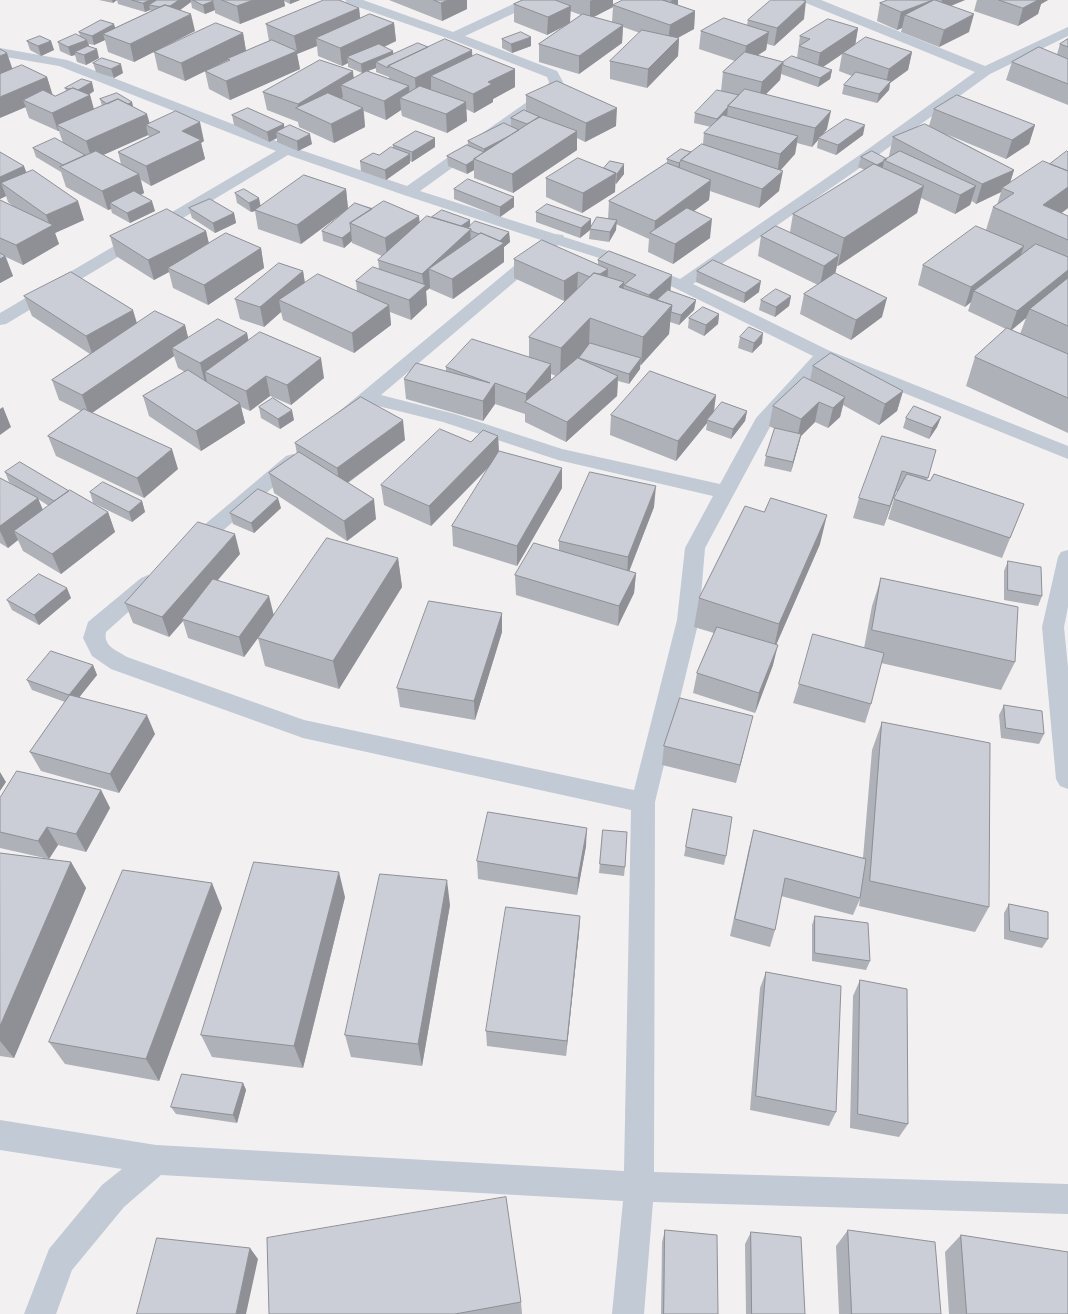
<!DOCTYPE html>
<html>
<head>
<meta charset="utf-8">
<style>
	body { margin:0 }
	canvas { display:block; background:#f2f0f0 }
</style>
</head>
<body>
<canvas width="1068" height="1314"></canvas>
<script>
const ctx = document.querySelector('canvas').getContext('2d');
ctx.lineJoin = 'round';
function fillPath(path, color) { ctx.fillStyle = color; ctx.fill(path, 'evenodd'); }
function trace(path, color, width, dash) { ctx.strokeStyle = color; ctx.lineWidth = width; ctx.lineCap = dash ? 'butt' : 'round'; ctx.setLineDash(dash || []); ctx.stroke(path); }
const minor = new Path2D(`
	M345,0H363L453,32L522,0H538L536,3L465,36L557,71L563,82L560,90L420,191L555,234L563,235L564,237L624,256L680,279L864,152L975,72L806,3L804,0H821L985,66L1068,27V36L990,74L874,158L693,284L830,351L1068,446V459L827,362L771,425L705,548L699,620L655,802L654,1172L1068,1184V1214L653,1202L644,1314H612L623,1201L161,1175L124,1207L72,1270L56,1314H24L49,1249L102,1185L122,1169L0,1150V1120L156,1145L624,1171L631,810L303,738L111,669L92,656L83,638L88,622L141,578L148,575L155,578L158,583L155,588L106,632C103,646 116,650 127,657L304,720L634,790L677,620L685,548L713,496L558,460L443,422L370,404C360,412 350,426 336,422L333,418L336,414L544,241L404,195L288,155L6,324L0,325V313L276,151L59,66L0,56V48L67,60L292,147L407,186L547,88L549,82L547,77L450,39L347,3ZM558,245L612,262L675,288L813,356L756,418L720,484L562,449L455,414L381,395Z
	M293,454L300,456L303,460L300,464L198,552L191,554L184,552L181,547L184,542L286,456Z
	M1068,550V607L1064,627L1068,667V789L1060,786L1056,779L1042,627L1058,557L1061,552Z`);
const wall = new Path2D(`
	M99,0H300L290,4L284,1L285,6L240,24L215,13V10L205,14L192,8L191,2L180,10L195,31L134,62L108,52L105,40L94,45L89,44V46L99,58L86,65L77,62L75,55L71,56L60,51L58,42L80,36L79,32L115,28L151,11L150,10L145,12L118,4L117,0L113,3Z
	M389,0H467V9L442,21Z
	M523,0H613V5H678L695,11L694,29L678,38H679L678,56L647,88L610,79V61L640,33L623,27L622,43L579,74L539,62V44L567,25L547,35L514,22V4ZM613,7L612,22L593,17ZM570,11L581,15L570,23Z
	M888,0H965L951,6L969,32L939,47L901,32L902,28L897,30L877,21L880,3Z
	M977,0H1048L1041,4L1038,14L1018,26L974,11Z
	M359,8L360,18L394,23L396,41L384,47L393,54L428,47L472,56L515,69V87L493,99V102L474,113L466,109L467,121L447,133L402,116L401,110L386,120L364,111L365,127L334,143L299,127L298,122L267,110L263,92L354,78L366,72L362,73L348,67V63L342,66L318,56L317,46L297,54L300,69L230,100L209,89L205,71L185,81L158,70L154,52L243,33L246,51L269,41L266,24ZM228,60V61L207,70ZM376,68V72L389,77V79L368,71Z
	M804,19L774,46L767,44L766,50L758,55L783,62L797,58L800,36L858,28L855,45L912,52L908,70L890,83L889,90L877,103L842,94L844,85L852,76L839,71L842,54L823,67L832,70L830,79L818,87L781,74L780,80L766,94L827,129L822,136L863,135L836,155L817,148L818,140L812,147L797,143L795,154L780,171L779,191L759,208L710,191L709,200L694,211L710,238L673,264L648,252L649,239L616,224V230L609,242L589,239L590,230L580,238L536,222V212L591,219V227L608,219L609,201L667,163V159L691,152L703,144L704,133L711,127L694,123L695,113L736,95L721,91L723,72L735,61L699,49L701,31L747,25L748,20Z
	M502,39L531,46L512,53L502,48Z
	M1068,39V105L1006,80L1012,62L1057,54L1060,44Z
	M27,41H51L54,50L41,56L30,50Z
	M93,63L123,73L114,78L96,72Z
	M12,69L47,77L52,95L55,96L66,91L65,88L94,91L89,95H90L94,109L102,106L100,99L132,102L133,107L150,124L204,141L201,143L205,159L151,186L141,180L144,193L141,195L155,211L130,223L112,213L111,209L108,210L66,187L61,172L36,157L33,148L63,143L59,131H58L29,118ZM148,135L149,137L118,152L121,164L103,155Z
	M526,95L616,126L585,142L577,138V150L513,193L474,178V170L467,174L448,166L447,156L468,145V141L511,127V118L526,112Z
	M934,109L1035,125L1029,144L1006,159L946,134L1014,170L1010,183L1050,164L1068,152V208L1062,213L1068,216V433L966,386L975,357L1006,329L968,311L971,302L965,307L918,285L923,265L986,230L993,207L997,205L1001,192L976,204L972,201L970,205L955,214L921,198L917,213L838,266H837L835,273L882,317L851,340L800,314L804,294L818,285L758,256L761,236L790,232L793,214L865,170L858,167L861,157L887,159L890,157L889,156L893,137L929,126ZM1026,318L1020,334L1012,330Z
	M232,115L284,124V128L312,144L298,151L277,142V138L269,142L234,125Z
	M435,138V147L412,162L410,161V163L386,180L361,171L360,161L379,155L393,148V145Z
	M0,152L27,173L84,220L55,233L59,244L23,265L6,257L13,276L0,283V200L14,207L8,202L6,196L0,199Z
	M604,168L624,174L616,184L615,183V192L582,213L546,197V178Z
	M346,189L348,209L301,244L258,229L255,211L251,212L237,203L235,193L261,206Z
	M454,189L514,207L500,217L454,199Z
	M355,203L420,222L432,217L470,220V226L509,232L510,242L504,247V262L453,299L430,289V288L426,291L427,305L411,320L390,312L391,325L354,353L283,320L281,312L264,327L240,319L235,299L303,271L305,283L357,291L356,281L379,269L378,260L382,256L352,243V241L344,248L323,241L322,231Z
	M189,208L234,213L236,223L215,233L192,218Z
	M206,231L209,243L261,248L264,268L208,305L173,288L169,272L154,280L116,256L110,236Z
	M609,251L670,291L696,300L694,310L679,325L670,322L669,334L641,365H640V369L629,384L618,381L617,396L566,442L525,422V414L495,404L483,421L406,399L404,379L446,371V367L529,357V337L569,297L564,301L514,278V259L598,264V260ZM551,374L556,376L551,380Z
	M697,271L759,292L744,303L696,282Z
	M24,296L137,323L185,325L188,338L247,333L248,340L324,378L291,405L270,396L250,411L241,407L245,423L201,451L149,416L143,396L185,372L178,368L174,356L92,413L178,469L144,498L56,456L48,436L81,411L59,400L52,380L90,354L32,316Z
	M791,296L789,306L775,317L759,310L761,300Z
	M719,314L718,324L704,336L688,328L689,318Z
	M740,337L762,343L752,353L738,348Z
	M813,366L903,391L897,411L879,425L843,405L840,417L828,428L815,422L801,436L791,472L764,466L766,456L775,429L769,426L773,406L810,380Z
	M716,395L714,412L747,411L745,421L731,439L706,430L707,423L676,461L610,435L611,415Z
	M259,407L294,420L280,429L261,418Z
	M941,417L937,427L929,439L903,428L906,418Z
	M498,436L499,452L562,468V488L517,566L453,546L452,526L491,465L431,526L384,505L381,485L471,442Z
	M405,440L348,483L376,519L347,541L274,493L269,473L297,454L295,443Z
	M936,450L927,480L1024,504L1002,558L888,519L894,499L898,492L896,491L884,526L853,518L859,498Z
	M5,472L69,491L108,512L115,532L61,574L23,551L18,540L8,548L0,543V478L25,492L9,482ZM38,499L49,506L43,510Z
	M90,492L142,501L145,512L132,522L93,503Z
	M654,507L629,571L636,573L634,593L618,626L516,595L515,575L559,550V541Z
	M281,508L254,533L233,524L230,513Z
	M820,544L776,645L773,665L755,713L693,693L697,673L714,633L694,627L699,598Z
	M240,554L218,580L274,615L398,558L402,587L339,689L265,666L258,638L244,657L188,638L183,621L169,637L133,623L125,603Z
	M1008,561L1042,596L1038,606L1004,600V571Z
	M881,578L1015,662L1001,690L881,663L871,704L865,723L793,703L799,684L864,648L872,606Z
	M71,598L39,625L12,610L7,600Z
	M502,613V632L475,720L400,707L397,688Z
	M93,665L97,675L79,697L155,734L119,793L41,771L30,752L65,702L32,690L27,680Z
	M1004,705L1044,734L1039,744L1001,738L999,715Z
	M882,722L989,907L975,932L859,906L860,899L853,915L781,896L775,930L770,947L730,936L749,848L754,830L863,858L872,750Z
	M748,735L736,783L662,765L664,746Z
	M101,790L110,808L86,852L58,845L49,859L0,848V798Z
	M693,809L726,856L724,865L684,856Z
	M603,830L625,867L624,876L599,873Z
	M586,846L577,895L478,879L477,861Z
	M0,853L71,862L86,888L14,1058L0,1056Z
	M345,897L303,1068L212,1057L201,1035Z
	M1009,904L1048,939L1042,948L1004,939V913Z
	M450,905L422,1066L351,1057L345,1035Z
	M222,908L159,1081L65,1064L49,1042Z
	M580,916L579,933L566,1056L487,1046L486,1031Z
	M815,916L870,961L866,970L812,961V925Z
	M766,972L836,1112L829,1126L750,1110L760,988Z
	M860,980L908,1124L899,1137L850,1128L853,996Z
	M243,1083L246,1090L237,1123L176,1114L171,1107Z
	M665,1230L718,1314H661L662,1242Z
	M848,1230L941,1314H839L836,1246Z
	M751,1232L805,1314H746L745,1244Z
	M961,1235L1068,1314H949L945,1252Z
	M521,1302L522,1314H269Z`);
const shadedWall = new Path2D(`
	M112,0H117L113,3Z
	M150,0H168L149,5L150,10L145,12L143,3Z
	M179,0H191V2L169,18L167,8Z
	M253,0H284L285,6L240,24L237,6Z
	M290,0H300L290,4Z
	M448,0H467V9L442,21L441,3Z
	M592,0H613V7L590,19V1Z
	M673,0H678V5L669,11L670,2Z
	M933,0H935L905,15L902,28L897,30L901,12Z
	M942,0H965L940,10Z
	M1038,0H1048L1041,4L1038,14L1018,26L1023,8Z
	M213,1L215,10L205,14L203,5Z
	M806,1L804,19L774,46L777,28Z
	M571,6L570,23L547,35L548,17Z
	M359,8L361,26L316,38L317,46L297,54L300,69L230,100L226,81L297,51L294,36Z
	M695,11L694,29L668,43L670,25Z
	M191,14L195,31L134,62L130,44Z
	M974,14L969,32L939,47L944,30Z
	M394,23L396,41L354,61L347,57L348,63L342,66L340,48Z
	M114,24L117,34H103L105,40L94,45L92,36Z
	M623,25L622,43L579,74V56Z
	M858,28L855,46L843,53L842,54L817,71L820,53Z
	M769,32L766,50L744,64L746,46Z
	M243,33L246,51L227,59L228,60L185,81L181,63Z
	M531,37V46L512,53L511,44Z
	M679,38L678,56L647,88L648,69Z
	M87,40L90,49L75,52V55L71,56L68,47Z
	M51,41L54,50L41,56L38,46Z
	M97,49L99,58L86,65L84,55Z
	M472,50L473,68L431,76V89L416,96L415,78Z
	M393,51L394,60L376,62V68L362,73L361,64Z
	M912,52L908,70L890,83L889,90L877,103L879,94L885,87L889,69Z
	M7,53L16,79L0,86V56Z
	M783,62L780,80L759,101L762,82Z
	M121,64L123,73L114,78L111,69Z
	M515,69V87L493,99V102L474,113L473,94L488,82Z
	M832,70L830,79L818,87L820,78Z
	M353,71L355,90L341,85L343,97L312,116L298,109V104Z
	M47,77L53,96L23,100L26,107L0,118V97Z
	M92,82L94,91L78,101L76,91Z
	M409,86L410,101L400,98L401,110L386,120L384,101Z
	M90,95L95,114L57,125L59,131H58L52,113Z
	M132,102L134,112L115,109Z
	M466,102L467,121L447,133L446,114Z
	M728,107L727,117L716,129L717,119Z
	M363,108L365,127L334,143L331,124Z
	M617,108L616,126L585,142L586,123Z
	M831,111L827,129L819,139L818,138V140L812,147L815,128Z
	M147,114L151,128L146,125L148,135L92,160L86,141Z
	M200,122L204,141L201,143L205,159L151,186L146,166L182,131Z
	M284,124L285,134L276,132L277,138L269,142L267,132Z
	M865,125L863,135L836,155L838,145Z
	M1035,125L1029,144L1006,159L1012,140Z
	M520,131L484,154V149Z
	M577,131V150L513,193L512,174Z
	M310,134L312,144L298,151L297,141Z
	M798,136L795,154L777,174L780,154Z
	M435,138V147L412,162V152Z
	M410,154V163L386,180L385,170Z
	M474,160V170L467,174L466,165Z
	M884,161L882,171L877,165Z
	M680,162V172L678,173L679,163Z
	M624,164V174L616,184L617,174Z
	M24,166L31,185L1,183L6,196L0,199V177Z
	M1014,170L1008,189L1002,188L1001,192L976,204L982,184Z
	M783,171L779,191L759,208L762,189Z
	M616,173L615,192L582,213L583,193Z
	M139,174L144,193L116,207L110,203L111,209L108,210L102,191Z
	M711,180L709,200L658,237L654,234L655,221Z
	M924,186L917,213L838,266L844,238Z
	M976,186L970,205L955,214L960,195Z
	M1068,187V208L1040,228L1043,205Z
	M346,189L348,209L301,244L297,225Z
	M514,197V207L500,217V207Z
	M259,198L261,208L255,210V211L251,212L249,203Z
	M78,201L84,220L55,233L59,244L23,265L16,245L50,226L46,215Z
	M152,201L155,211L130,223L127,213Z
	M234,213L236,223L215,233L213,223Z
	M419,216L421,235L387,258L385,238Z
	M591,219V229H590V230L580,238L581,228Z
	M712,219L710,238L673,264L675,244Z
	M470,220L471,248L429,269L430,288L426,291L427,305L411,320L409,300L424,287L422,274L457,229Z
	M617,220L616,230L609,242L610,232Z
	M206,231L210,250L168,268L169,272L154,280L148,260Z
	M351,231L352,241L344,248L342,238Z
	M509,232L510,242L504,247V262L453,299L452,279L500,241Z
	M1024,246L1017,265L974,291L971,302L965,307L971,287Z
	M261,248L264,268L208,305L204,285Z
	M839,255L835,275L820,285L824,266Z
	M5,256L13,276L0,283V259Z
	M608,269L607,288L594,279Z
	M1068,270V284L1030,309L1026,318L1010,331L1017,311Z
	M303,271L306,291L279,300L281,312L264,327L260,307Z
	M578,272L577,291L564,301V281Z
	M672,275L670,295L647,315L649,295Z
	M761,281L759,292L744,303L745,293Z
	M624,282L622,311L619,287Z
	M791,296L789,306L775,317L776,307Z
	M887,298L882,317L851,340L856,320Z
	M696,300L694,310L679,325L681,315Z
	M389,305L391,325L354,353L352,333Z
	M672,305L669,334L641,365L643,337Z
	M133,310L139,330L93,356L86,336Z
	M719,314L718,324L704,336L706,325Z
	M590,318L589,346L560,377L561,348Z
	M185,325L190,345L172,348L174,356L89,415L82,395Z
	M247,333L251,353L205,372L207,382L205,383L200,363Z
	M763,333L762,343L752,353L754,343Z
	M321,358L324,378L291,405L287,385Z
	M641,358L640,369L629,384V374Z
	M551,364V384L526,403V394Z
	M266,376L270,396L250,411L246,391Z
	M618,376L617,396L566,442L567,422Z
	M495,383V404L483,421V401Z
	M903,391L897,411L879,425L885,404Z
	M716,395L713,415L707,420V423L676,461L678,441Z
	M845,397L840,417L828,428L833,408Z
	M819,402L815,422L801,436L791,472L801,419Z
	M240,403L245,423L201,451L196,431Z
	M3,407L11,427L0,435V409Z
	M292,410L294,420L280,429L278,419Z
	M747,411L745,421L731,439L733,429Z
	M941,417L937,427L929,439L932,428Z
	M403,420L405,440L340,488L337,468Z
	M498,436L499,456L431,526L429,506Z
	M172,449L178,469L144,498L137,478Z
	M562,468V488L517,566V546Z
	M902,471L896,491L884,526L890,506Z
	M656,486L654,507L627,577L628,557Z
	M38,498L46,518L14,531L18,540L8,548L0,531V526Z
	M278,498L281,508L254,533L251,523Z
	M374,499L376,519L347,541L344,521Z
	M142,501L145,512L132,522L129,512Z
	M108,512L115,532L61,574L52,554Z
	M827,515L820,544L773,652L779,624Z
	M235,534L240,554L184,619H182L183,621L169,637L162,617Z
	M398,558L402,587L339,689L333,661Z
	M636,573L634,593L618,626L619,606Z
	M67,588L71,598L39,625L34,615Z
	M269,596L274,616L244,657L239,637Z
	M502,613V632L475,720L474,701Z
	M778,645L773,665L755,713L759,693Z
	M93,665L97,675L74,704L69,695Z
	M147,715L155,734L119,793L110,774Z
	M753,716L748,735L736,783L740,765Z
	M0,772L6,782L0,791Z
	M101,790L110,808L86,852L76,834Z
	M47,827L58,845L49,859L38,841Z
	M587,828L586,846L577,895L578,878Z
	M71,862L86,888L14,1058L0,1041V1026Z
	M339,872L345,897L303,1068L294,1046Z
	M447,880L450,905L422,1066L418,1044Z
	M212,883L222,908L159,1081L146,1059Z
	M580,916L579,933L566,1056L567,1041Z
	M243,1083L246,1090L237,1123L233,1115Z
	M250,1248L258,1259L246,1314H236Z`);
const building = new Path2D(`
	M132,0H150L143,3Z
	M157,0H179L170,6L165,5L160,7L149,5Z
	M193,0H213V1L203,5Z
	M222,0H253L237,6Z
	M324,0H339L359,8L294,36L266,24Z
	M434,0H448L441,3Z
	M523,0H555L571,6L548,17L514,4Z
	M623,0H663L695,11L670,25L613,5Z
	M663,0H673L670,2Z
	M771,0H802L806,1L777,28L748,20Z
	M888,0H933L901,12L880,3Z
	M934,0H935L974,14L944,30L905,15Z
	M999,0H1038L1023,8Z
	M165,5L191,14L130,44L103,34Z
	M370,14L394,23L340,48L316,38Z
	M583,14L623,25L579,56L539,44Z
	M724,18L769,32L746,46L701,31Z
	M828,19L858,28L820,53L799,46L810,39L800,36Z
	M101,20L114,24L92,36L79,32Z
	M216,23L243,33L181,63L154,52Z
	M642,30L679,38L648,69L610,61Z
	M521,32L531,37L511,44L502,39Z
	M76,34L87,40L68,47L58,42Z
	M40,36L51,41L38,46L27,41Z
	M866,37L912,52L889,69L843,53Z
	M445,39L472,50L415,78L388,66Z
	M1068,39V47L1060,44Z
	M272,40L297,51L226,81L205,71L230,60L227,59Z
	M418,43L428,47L388,66V68L376,62Z
	M379,44L393,51L361,64L347,57Z
	M88,46L97,49L84,55L75,52Z
	M1039,47L1068,59V84L1012,62Z
	M0,49L7,53L0,56Z
	M745,52L783,62L762,82L723,72Z
	M477,54L515,69L488,82L492,84L473,94L431,76Z
	M792,56L832,70L820,78L783,65V62Z
	M102,58L121,64L111,69L93,63Z
	M320,60L353,71L298,104L263,92Z
	M22,65L47,77L0,97V74Z
	M367,71L409,86L384,101L341,85Z
	M856,72L891,81L879,94L844,85Z
	M82,79L92,82L78,90L73,88L70,89L65,88Z
	M557,81L617,108L586,123L526,95Z
	M420,86L466,102L446,114L400,98Z
	M73,88L90,95L52,113L23,100L43,90L55,96Z
	M745,89L831,111L815,128L728,106Z
	M717,90L739,95L728,106V107L717,119L695,113Z
	M117,93L132,102L128,104L118,99L107,104L100,99Z
	M328,93L363,108L331,124L296,108Z
	M957,95L1035,125L1012,140L934,109Z
	M118,99L147,114L86,141L57,125Z
	M248,108L284,124L267,132L232,115Z
	M524,110L540,117L527,124L511,118Z
	M176,111L200,122L182,131L201,140L146,166L118,152L160,132L146,125Z
	M723,115L798,136L780,154L704,133Z
	M539,117L577,131L512,174L474,159Z
	M846,119L865,125L838,145L818,138Z
	M504,123L519,130L509,136L484,149L468,141Z
	M925,124L1014,170L982,184L893,137Z
	M290,125L310,134L297,141L276,132Z
	M416,131L435,138L412,152L393,145Z
	M55,138L85,155L63,165L33,148Z
	M702,144L783,171L762,189L681,160Z
	M467,145L484,152L474,159V160L466,165L447,156Z
	M391,147L410,154L385,170L360,161L373,153L379,155Z
	M681,149L691,152L681,160L680,162L679,163L667,159Z
	M96,151L139,174L102,191L60,167Z
	M872,151L887,159L884,160V161L877,165L861,157Z
	M900,151L976,186L960,195L884,160Z
	M1067,151L1068,152V171L1050,164Z
	M0,152L24,166L0,177Z
	M578,158L616,173L583,193L546,178Z
	M610,161L624,164L617,174L604,168Z
	M1043,161L1068,171V187L1043,205L1068,216V240L993,207L1014,193L1002,188Z
	M667,163L711,180L655,221L609,201Z
	M874,164L924,186L844,238L793,214Z
	M33,170L78,201L46,215L1,183Z
	M304,175L346,189L297,225L255,210Z
	M468,179L514,197L500,207L454,189Z
	M244,189L259,198L249,203L235,193Z
	M134,191L152,201L127,213L110,203Z
	M210,199L234,213L213,223L189,208Z
	M0,200L53,225L16,245L0,238Z
	M384,201L419,216L385,238L350,223Z
	M355,203L372,209L350,223L351,231L342,238L322,231Z
	M547,204L591,219L581,228L536,212Z
	M687,208L712,219L675,244L650,233Z
	M167,209L206,231L148,260L110,236Z
	M442,210L470,220L461,226L432,217Z
	M427,216L471,229L422,274L378,260Z
	M597,217L617,220L610,232L590,229Z
	M475,221L509,232L500,241L481,233L479,234L471,231V229L468,228Z
	M776,226L839,255L824,266L761,236Z
	M976,226L1024,246L971,287L923,265Z
	M226,233L261,248L204,285L168,268Z
	M481,233L504,243L452,279L429,269Z
	M542,240L608,269L600,274L594,273L590,277L578,272L564,281L514,259Z
	M1036,244L1068,257V270L1017,311L974,291Z
	M609,251L672,275L649,295L624,285L636,275L598,260Z
	M0,253L5,256L0,259Z
	M713,260L761,281L745,293L697,271Z
	M279,263L303,271L260,307L235,299Z
	M373,267L426,285L409,300L356,281Z
	M71,272L133,310L86,336L24,296Z
	M594,273L624,282L619,287L672,305L643,337L590,318L561,348L529,337Z
	M835,273L887,298L856,320L804,294Z
	M318,274L389,305L352,333L279,300Z
	M1068,278V326L1030,309Z
	M776,289L791,296L776,307L761,300Z
	M668,290L696,300L681,315L671,312L672,305L657,300Z
	M703,307L719,314L706,325L689,318Z
	M155,311L185,325L82,395L52,380Z
	M218,319L247,333L200,363L172,348Z
	M749,327L763,333L754,343L740,337Z
	M1007,328L1068,354V398L975,357Z
	M260,332L321,358L287,385L266,376L246,391L205,372Z
	M472,339L551,364L526,394L495,383L483,401L404,379L416,363L490,383L446,367Z
	M590,343L641,358L629,374L579,358Z
	M831,353L903,391L885,404L813,366Z
	M578,358L618,376L567,422L525,402Z
	M188,370L240,403L196,431L143,396Z
	M650,371L716,395L678,441L611,415Z
	M804,377L845,397L833,408L819,402L801,419L773,406Z
	M361,397L403,420L337,468L295,443Z
	M273,398L292,410L278,419L259,407Z
	M722,402L747,411L733,429L707,420Z
	M914,406L941,417L932,428L906,418Z
	M84,409L172,449L137,478L48,436Z
	M775,428L801,434L793,462L766,456Z
	M440,429L471,442L483,430L498,436L429,506L381,485Z
	M882,436L936,450L928,478L902,471L890,506L859,498Z
	M499,451L562,468L517,546L452,526Z
	M299,452L374,499L344,521L269,473Z
	M20,462L69,491L54,501L5,472Z
	M590,472L656,486L628,557L559,541Z
	M907,474L930,481L934,474L1024,504L1010,538L894,499Z
	M0,478L38,498L0,526Z
	M103,482L142,501L129,512L90,492Z
	M258,489L278,498L251,523L230,513Z
	M70,490L108,512L52,554L14,531Z
	M771,498L827,515L779,624L699,598L745,506L764,512Z
	M198,522L235,534L162,617L125,603Z
	M327,538L398,558L333,661L258,638Z
	M534,543L636,573L619,606L515,575Z
	M1008,561L1041,567L1042,596L1008,590Z
	M39,574L67,588L34,615L7,600Z
	M881,578L1018,607L1015,662L872,630Z
	M213,579L269,596L239,637L182,619Z
	M429,601L502,613L474,701L397,688Z
	M717,627L778,645L759,693L697,673Z
	M813,634L884,653L871,704L799,684Z
	M51,651L93,665L69,695L27,680Z
	M70,695L147,715L110,774L30,752Z
	M680,698L753,716L740,765L664,746Z
	M1004,705L1042,711L1044,734L1006,728Z
	M882,722L990,743L989,907L870,881Z
	M17,771L101,790L76,834L47,827L38,841L0,832V798Z
	M693,809L732,817L726,856L686,847Z
	M488,812L587,828L578,878L477,861Z
	M603,830L627,832L625,867L600,864Z
	M754,830L866,859L860,898L785,878L775,930L735,919Z
	M0,853L71,862L0,1026Z
	M254,862L339,872L294,1046L201,1035Z
	M123,870L212,883L146,1059L49,1042Z
	M380,874L447,880L418,1044L345,1035Z
	M1009,904L1048,912V939L1010,931Z
	M506,907L580,916L567,1041L486,1031Z
	M815,916L868,923L870,961L815,953Z
	M766,972L841,986L836,1112L756,1096Z
	M860,980L907,989L908,1124L858,1114Z
	M182,1074L243,1083L233,1115L171,1107Z
	M506,1197L521,1302L455,1314H269L267,1238Z
	M665,1230L717,1235L718,1314H664Z
	M848,1230L935,1242L941,1314H852Z
	M751,1232L801,1237L805,1314H752Z
	M961,1235L1068,1252V1314H967Z
	M157,1238L250,1248L236,1314H137Z`);
fillPath(minor, '#c2cad6');
fillPath(wall, '#afb1b8');
fillPath(shadedWall, '#8e9096');
fillPath(building, '#cbced6');
trace(building, '#8e9096', 1);
</script>
</body>
</html>
